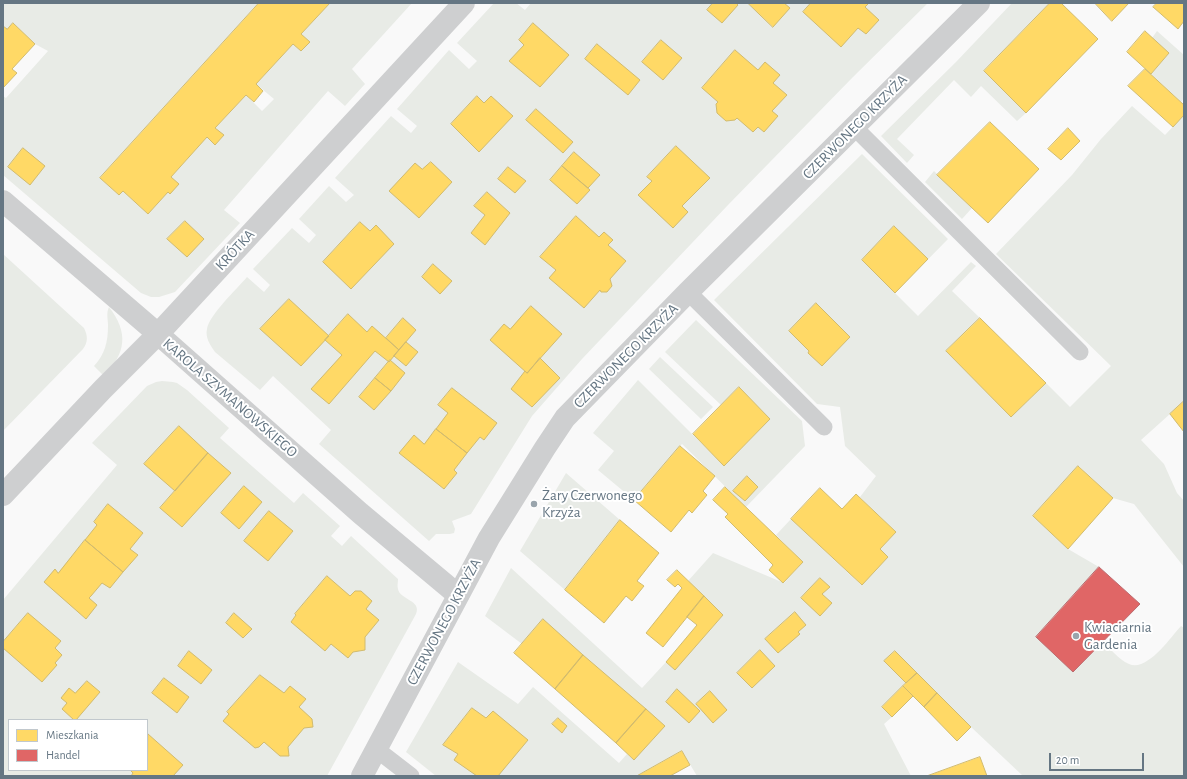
<!DOCTYPE html>
<html>
<head>
<meta charset="utf-8">
<style>
	body { margin:0 }
	#map { position:relative; width:1187px; height:779px; overflow:hidden; background:#f9f9f9; font-family:"Alegreya Sans",sans-serif }
	canvas { display:block }
	.frame { position:absolute; inset:0; border:4px solid #657683; pointer-events:none }
	.legend { position:absolute; left:8px; top:719px; width:140px; height:52px; box-sizing:border-box; background:#fff; border:1px solid #c1c8cd; margin:0; padding:5px 7px; list-style:none; font-size:12px; color:#657683 }
	.legend li { display:flex; align-items:center; gap:8px; height:20px }
	.legend b { width:20px; border:1px solid #c1c8cd }
	.scale { position:absolute; left:1049px; top:753px; width:95px; height:18px; box-sizing:border-box; border:2px solid #657683; border-top:0; padding-left:5px; font-size:12px; line-height:14px; white-space:nowrap; color:#657683; -webkit-text-stroke:3px #fff; paint-order:stroke }
</style>
</head>
<body>
<div id="map">
<canvas width="1187" height="779"></canvas>
<div class="frame"></div>
<ul class="legend">
<li><b style="height:11px;background:#ffd966"></b>Mieszkania</li>
<li><b style="height:11px;background:#e06666"></b>Handel</li>
</ul>
<div class="scale">20 m</div>
</div>
<script>
const ctx = document.querySelector('canvas').getContext('2d');
ctx.lineJoin = 'round';
function fillPath(path, color) { ctx.fillStyle = color; ctx.fill(path, 'evenodd'); }
function trace(path, color, width, dash) { ctx.strokeStyle = color; ctx.lineWidth = width; ctx.lineCap = dash ? 'butt' : 'round'; ctx.setLineDash(dash || []); ctx.stroke(path); }
function drawText(font, color, halo, rows, align = 'center') {
  ctx.font = font + ' "Alegreya Sans",sans-serif'; ctx.lineWidth = 4; ctx.setLineDash([]); ctx.textBaseline = 'middle'; ctx.strokeStyle = halo; ctx.fillStyle = color; for (const [text, x, y, turn = 0] of rows) {
    ctx.save(); ctx.translate(x, y); ctx.rotate((+turn || 0) * Math.PI / 180); ctx.textAlign = isNaN(turn) ? turn : align; if (halo) ctx.strokeText(text, 0, 0); ctx.fillText(text, 0, 0); ctx.restore();
  }
}
const green = new Path2D(`
	M3,3H259L100,178L119,195L123,191L148,214L168,192L178,184L171,177L207,137L215,145L223,136L215,128L246,95L262,111L274,99L256,84L293,44L301,51L309,42L301,34L330,3H342L343,4L345,3H412L352,69L365,84L345,106L328,91L224,210L240,223L175,292L159,297H151L141,293L3,175V96L6,98L48,51L35,44L13,23L7,29L3,26Z
	M494,3H516L525,10L531,3H928L853,77L728,205L582,359L532,416L471,514L452,521L455,529L454,533L450,534H436L429,541L319,444L331,430L273,376L260,390L215,352C210,345 205,337 207,329C209,315 237,289 247,277L264,292L270,285L253,269L292,228L309,243L316,235L299,219L329,186L346,202L354,195L335,178L391,116L411,133L417,126L397,109L449,50L469,69L477,61L457,43Z
	M1012,3H1050L984,70L1026,113L1017,121L981,86L971,97L954,80L897,139L914,155L907,163L881,136L956,62Z
	M1157,31L1184,55V98L1181,102L1151,74L1169,53L1152,38Z
	M1132,106L1165,135L1184,115V432L1170,414L1141,440L1164,464L1177,493L1184,501V567L1134,504L1113,498L1079,466L1033,516L1068,549L1099,567L1073,672L1103,642C1111,649 1118,659 1129,664C1147,672 1170,638 1181,626L1184,628V776H1023L971,727L895,651L885,661L906,683L882,707L892,717L884,724L911,776H697L682,751L637,776H436L406,752L458,662L518,704L533,687L619,763L627,754L634,760L522,644L485,616L511,568L642,688L666,662L675,669L723,615L688,581L713,553L784,583L803,562L776,535L791,519L861,585L888,557L880,549L896,532L860,497L876,476L845,446L840,407L817,404L714,300L862,154L948,239L895,293L918,316L971,262L976,266L952,291L980,318L946,351L1011,417L1046,383L1070,407L1111,366L996,254L1072,175L1101,139Z
	M934,171L972,208L962,219L925,182Z
	M3,254L84,328C88,336 88,342 83,349L3,431Z
	M109,307C129,333 126,353 104,376L94,366C105,354 108,342 108,325C108,319 106,313 109,307Z
	M696,320L802,421L805,446L746,507L682,444L634,500L598,470L614,451L593,433L638,380L724,466L770,419L739,387L721,405L665,352Z
	M660,357L713,407L701,419L649,369Z
	M162,381L173,382L177,383L187,390L229,428L220,438L294,503L303,493L340,526L331,536L342,546L351,536L398,579C398,582 397,586 398,589C400,600 422,600 416,614L327,776H3V600L117,465L92,443L147,386L156,382ZM9,720H147V770H9Z
	M566,473L620,520L565,590L520,551Z`);
const homes = new Path2D(`
	M259,3H330L301,34L310,42L301,51L293,44L256,84L263,91L254,102L246,95L215,128L224,135L215,145L207,137L171,177L179,184L170,194L168,192L148,214L123,191L119,195L100,178Z
	M713,3H736L738,5L722,23L707,10Z
	M748,3H784L790,8L773,27Z
	M811,3H869L865,7L879,20L866,34L858,28L841,47L803,12Z
	M1050,3H1061L1098,39L1026,113L984,71Z
	M1095,3H1129L1112,21Z
	M1157,3H1184V21L1178,29L1153,7Z
	M13,23L35,44L12,69L17,73L3,88V26L7,29Z
	M533,23L569,55L540,87L509,61L524,45L519,40Z
	M1145,31L1169,53L1151,74L1127,52Z
	M661,40L682,58L663,80L642,62Z
	M597,44L640,80L628,95L585,59Z
	M735,50L758,70L765,62L780,75L773,83L787,95L772,111L778,116L764,132L758,127L753,132L737,118L735,120L726,121L717,113L716,104L718,102L702,88Z
	M1145,69L1184,105V115L1173,127L1128,86Z
	M477,96L484,103L491,96L513,116L479,152L451,124Z
	M536,109L573,142L563,153L526,120Z
	M990,122L1039,169L988,223L937,175Z
	M1068,128L1080,141L1061,160L1048,149Z
	M676,146L710,178L682,206L688,212L673,228L638,195L652,181L647,177Z
	M23,148L45,166L30,185L8,167Z
	M574,152L600,175L588,188L562,166Z
	M431,162L452,182L419,218L389,191L415,163L422,169Z
	M562,166L590,190L577,204L550,180Z
	M508,167L526,181L515,193L498,179Z
	M487,192L510,213L485,245L471,233L485,215L474,206Z
	M576,216L599,237L604,232L613,240L608,245L626,261L610,279L612,286L607,292H601L600,290L584,308L549,278L556,270L540,257Z
	M185,221L204,239L187,257L167,239Z
	M360,222L370,231L376,225L394,244L351,289L323,262Z
	M894,226L928,259L895,293L862,260Z
	M433,264L452,281L440,294L422,277Z
	M289,299L329,336L301,366L260,329Z
	M816,303L850,337L822,366L808,353L809,351L789,331Z
	M531,306L562,334L527,373L490,340L504,324L510,329Z
	M348,314L367,332L372,326L399,350L389,362L375,351L329,404L311,389L342,355L325,340Z
	M403,318L416,330L399,350L386,338Z
	M980,318L1046,383L1011,417L946,351Z
	M406,342L418,352L406,366L394,356Z
	M540,358L560,378L532,407L511,389L525,371L527,373Z
	M390,360L405,373L391,391L375,378Z
	M375,378L391,391L374,410L359,397Z
	M739,387L770,419L724,466L693,434Z
	M452,388L497,423L484,440L480,437L467,453L436,429L448,413L438,405Z
	M1184,401V432L1170,414Z
	M179,426L208,453L175,491L144,464Z
	M436,429L467,453L454,470L457,473L444,489L399,453L414,435L424,444Z
	M680,446L715,476L703,491L707,495L692,513L689,510L671,532L634,500Z
	M208,453L231,473L182,527L160,508Z
	M1078,466L1113,498L1068,549L1033,516Z
	M747,476L758,487L745,501L733,491Z
	M244,486L262,502L239,529L221,513Z
	M725,487L803,562L783,583L769,570L773,565L725,517L728,514L713,500Z
	M820,488L842,509L856,494L896,532L880,549L888,557L862,585L791,519Z
	M108,504L143,533L130,549L138,555L123,572L85,540L97,525L94,522Z
	M269,511L293,531L268,561L244,541Z
	M620,520L659,553L637,581L644,586L632,601L626,596L604,623L565,590Z
	M85,540L123,572L110,588L102,583L91,596L89,598L97,605L86,619L44,582L55,569L58,573Z
	M677,570L704,596L663,647L646,633L682,588L678,584L675,587L667,580Z
	M327,576L350,596L355,591H361L372,601L366,609L379,620L365,637V650L353,652L348,658L331,644L325,651L291,622L296,615L295,614Z
	M820,578L830,587L822,594L832,603L820,616L801,598Z
	M704,596L723,615L675,670L666,662L697,625L687,617Z
	M795,612L806,625L798,632L800,634L778,653L765,639Z
	M28,613L61,641L55,648L62,655L55,663L57,665L42,682L3,648V642Z
	M234,613L252,629L243,638L226,623Z
	M543,619L583,655L555,689L514,653Z
	M760,650L775,666L752,688L737,673Z
	M189,651L212,670L201,684L178,666Z
	M895,651L917,673L906,683L884,661Z
	M583,655L646,709L616,743L555,689Z
	M917,673L937,693L924,707L903,686Z
	M260,675L284,693L290,686L306,699L299,707L312,719L313,727L304,728L288,747L289,756H280L264,742L259,747L255,748L223,721L229,714L227,712Z
	M164,678L189,697L177,713L152,693Z
	M87,681L100,692L76,720H74L62,709L67,703L61,698L69,688L75,693Z
	M903,686L913,696L892,717L882,707Z
	M677,689L700,711L689,723L666,702Z
	M710,691L727,710L713,723L696,704Z
	M937,693L971,727L957,741L924,707Z
	M472,708L486,718L493,711L528,740L498,776H477L454,760L458,754L443,745Z
	M646,709L665,726L634,760L616,743Z
	M558,718L567,726L562,733L552,724Z
	M148,734L183,765L173,776H131L133,773L130,770H147Z
	M682,751L690,765L670,776H637Z
	M980,757L987,776H927Z`);
const shops = new Path2D(`
	M1099,567L1140,604L1073,672L1036,637Z`);
const service = new Path2D(`
	M854,127L1080,352
	M688,292L824,427
	M376,749L411,776`);
const minor = new Path2D(`
	M3,201L158,334L360,513L458,595
	M3,495L103,389L158,334L464,3`);
const tertiary = new Path2D(`
	M362,776L489,538L545,448L565,418L688,292L979,3`);
const markers = [
	[534,504,4,"#99a4ac"],
	[1076,636,4,"#99a4ac"]
];
const streetNames = [
	["CZERWONEGO KRZYŻA",855,127,-45],
	["KRÓTKA",235,250,-47],
	["CZERWONEGO KRZYŻA",626,356,-45],
	["KAROLA SZYMANOWSKIEGO",230,398,41],
	["CZERWONEGO KRZYŻA",444,622,-62]
];
const poiNames = [
	["Żary Czerwonego",542,495],
	["Krzyża",542,512],
	["Kwiaciarnia",1084,627],
	["Gardenia",1084,644]
];
fillPath(green, '#e8ebe6');
fillPath(homes, '#ffd966');
trace(homes, '#d1bb6f', 1);
fillPath(shops, '#e06666');
trace(shops, '#bb6b6f', 1);
trace(service, '#cecfd0', 17);
trace(minor, '#cecfd0', 22);
trace(tertiary, '#cecfd0', 22);
for (const [x, y, r, color] of markers) { const dot = new Path2D(); dot.arc(x, y, r, 0, 2 * Math.PI); ctx.fillStyle = color; ctx.fill(dot); trace(dot, '#fff', 1.5); }
drawText('15px', '#657683', '#fff', streetNames);
drawText('15px', '#657683', '#fff', poiNames, 'left');
</script>
</body>
</html>
